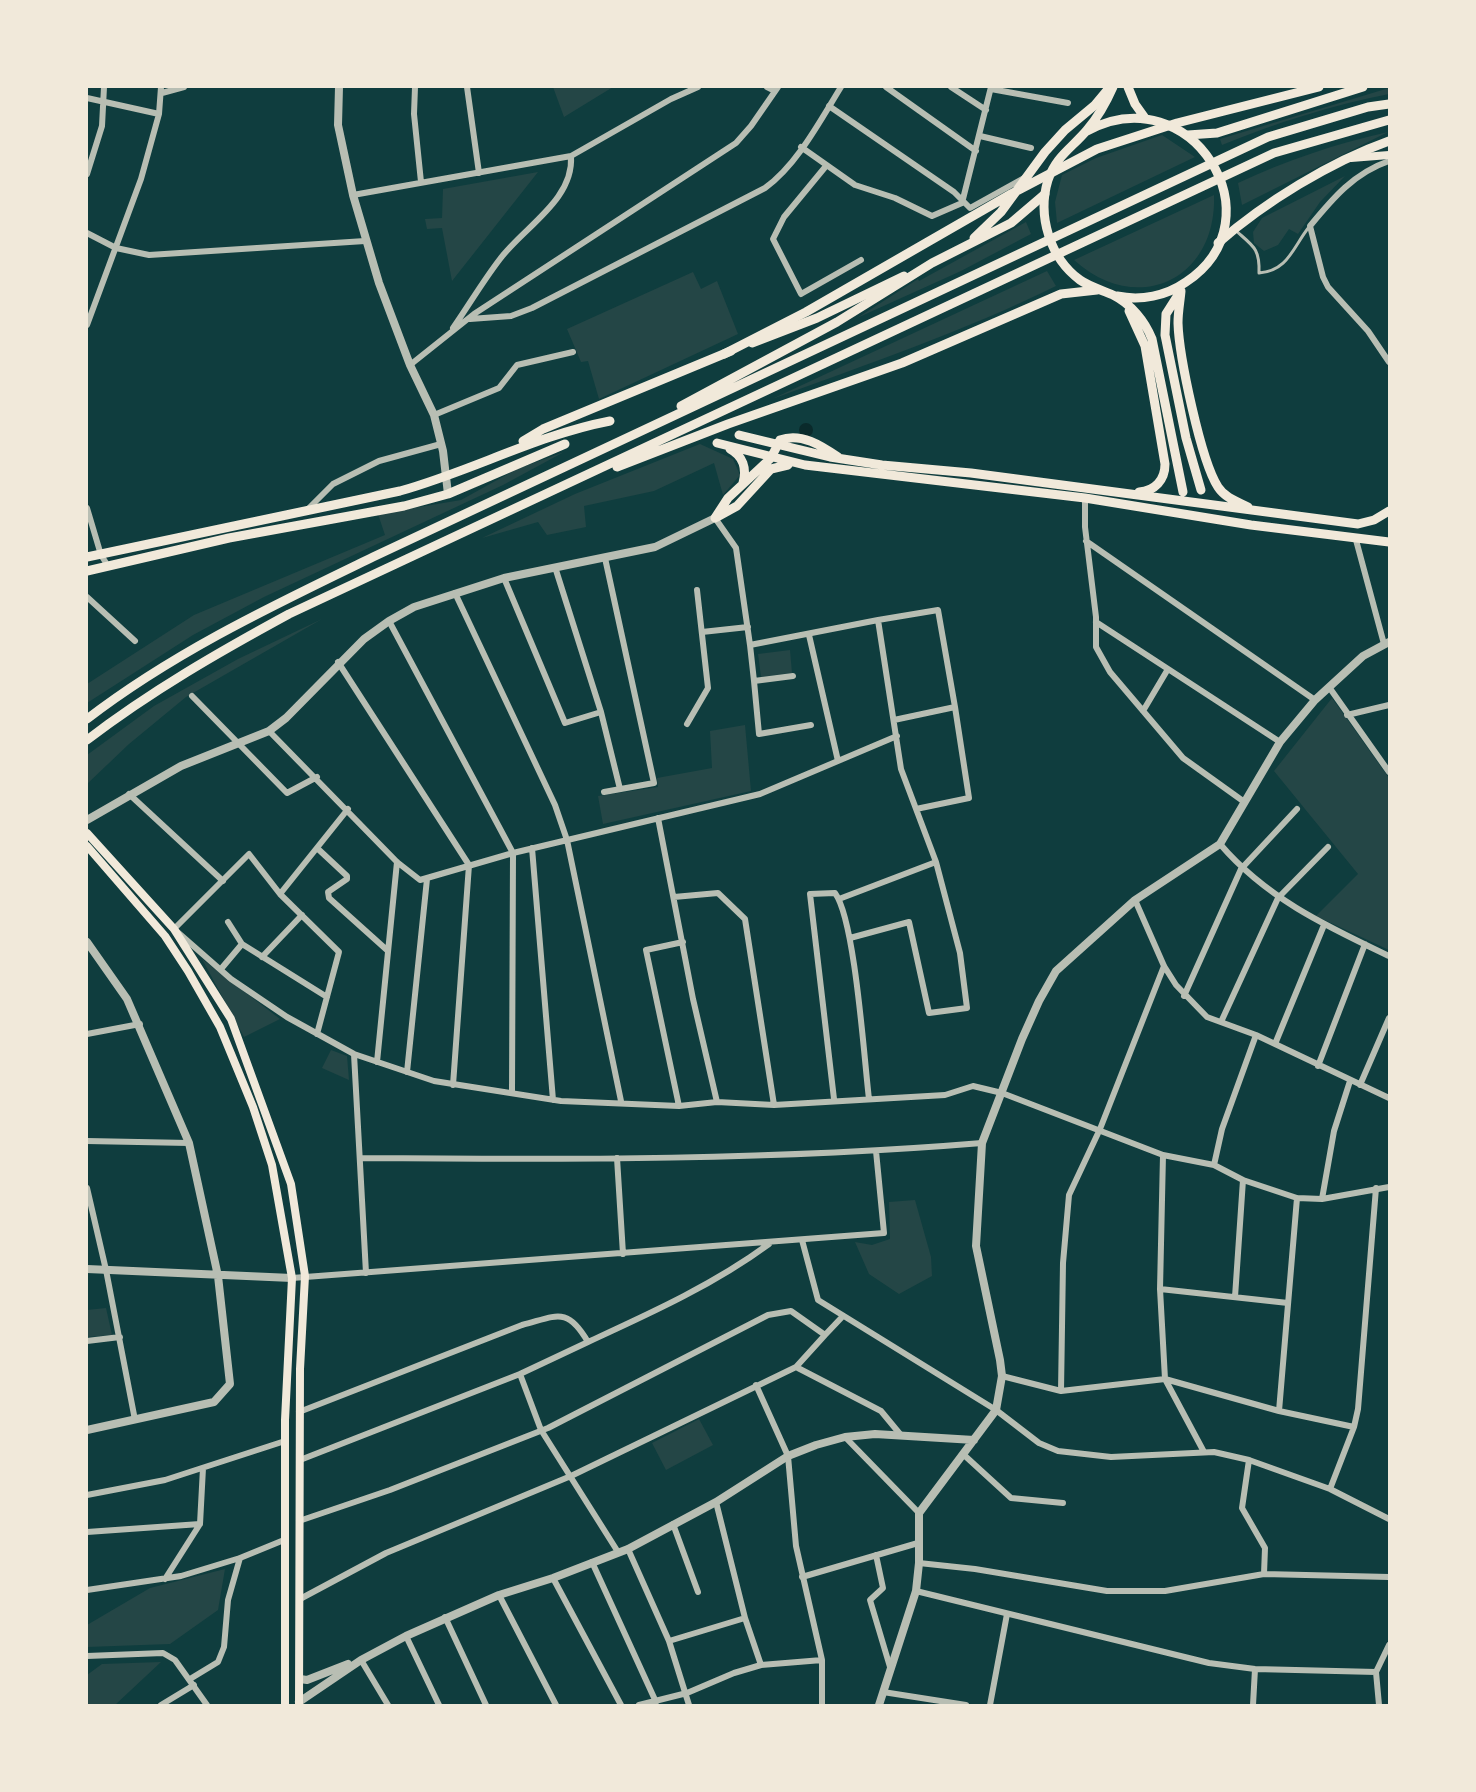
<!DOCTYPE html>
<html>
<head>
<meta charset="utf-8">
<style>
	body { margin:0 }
	#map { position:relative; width:1476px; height:1792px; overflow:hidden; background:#0f3d3e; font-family:Jost,sans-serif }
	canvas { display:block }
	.frame { position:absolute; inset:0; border:88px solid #f1e9da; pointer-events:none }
</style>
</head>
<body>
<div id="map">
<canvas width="1476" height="1792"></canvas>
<div class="frame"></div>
</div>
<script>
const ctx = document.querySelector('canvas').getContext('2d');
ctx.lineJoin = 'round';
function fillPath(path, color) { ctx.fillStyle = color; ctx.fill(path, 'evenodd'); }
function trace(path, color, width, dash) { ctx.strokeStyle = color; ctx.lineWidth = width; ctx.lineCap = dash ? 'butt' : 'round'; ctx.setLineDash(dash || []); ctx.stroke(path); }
const green = new Path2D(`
	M553,87H613L564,117Z
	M1389,88V94C1332,105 1276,123 1222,145L1220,139Z
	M1388,132L1242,205L1238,183C1287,160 1335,144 1388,132Z
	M1162,135L1195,157L1057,223L1055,202L1062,175L1096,158Z
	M538,172L452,281L442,228L427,229L425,219L442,218L443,189Z
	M1345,176L1320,202L1298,234L1289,229L1278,245L1264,251L1254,243L1253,232L1262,218Z
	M1214,195C1217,280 1137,317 1074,260Z
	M1026,222L1031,234L961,271L857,318L918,279L919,281Z
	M1047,271L1056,286C965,331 868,364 772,399Z
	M693,272L701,289L717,281L738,334L599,399L588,361L581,362L567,329Z
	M700,444L733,459L740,475L723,495L714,463L654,491L584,506L586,527L547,535L538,522L482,538L575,494Z
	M564,452L503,485L264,597L193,635L87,703V684L194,615L385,535L378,514L461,500L517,469Z
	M322,619L186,697L129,744L87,784V755L154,706L238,659Z
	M790,650L792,673L761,677L758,654Z
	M1332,698L1389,778V950L1316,916L1358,874L1274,771Z
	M745,725L751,791L603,824L598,796L658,787L657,778L712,768L710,731Z
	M202,959L280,1019L244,1037Z
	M331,1050L347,1056L349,1080L322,1068Z
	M915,1200L931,1257L932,1276L899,1294L869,1274L855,1242L872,1245L890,1239L889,1202Z
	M106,1308L112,1335L87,1337V1310Z
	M699,1419L713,1445L666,1470L652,1443Z
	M225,1569L218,1610L170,1644L87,1647V1625L150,1588Z
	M161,1662L115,1705H87V1675L102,1664Z`);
const water = new Path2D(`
	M799 430a7 7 0 1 1 14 0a7 7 0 1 1-14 0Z`);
const service = new Path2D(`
	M1235,230C1253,246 1260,248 1259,273C1288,271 1293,247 1309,227`);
const minor = new Path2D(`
	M415,87L414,114L421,182
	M467,87L479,173
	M767,87L775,91
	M886,87L976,151
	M951,87L986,110
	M991,89L1068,103
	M162,93L184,87
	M87,98L159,114
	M829,106L954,192L970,208L1024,178
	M980,136L1031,148
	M801,147L855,185L895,198L932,216L962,203
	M1389,161C1354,173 1333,198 1310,226L1323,277L1328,287L1368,331L1389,362
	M826,166L784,217L773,239L801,294L861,260
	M87,174L102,126L104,87
	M353,195L571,156L671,99L698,87
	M962,203L991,87
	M87,233L116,248L149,255L365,241
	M470,319L511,316L532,308L765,188C797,165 820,121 841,87
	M87,325L141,179L159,114L161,87
	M453,328C469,305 483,281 500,259C524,227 574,200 571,156
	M410,365L474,314L736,143L751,126L778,87
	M434,415L499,388L517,365L573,352
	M1085,498V527L1096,617V647L1110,672L1183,758L1243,801
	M87,508L101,555L108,566
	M307,510L333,484L379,461L441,444
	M715,518L736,548L750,645L878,620L901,769L936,862L960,953L967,1008L929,1013L909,922L850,938
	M1356,540L1384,644
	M1086,541L1315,700
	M555,567L601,712L620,789
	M504,578L565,723L601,712
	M455,593L555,805L567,840L621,1101
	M87,597L135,641
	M878,620L938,610L955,707L894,720
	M389,621L513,853L512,1093
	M1096,622L1280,742
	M702,632L748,627
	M809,635L838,761
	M750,645L754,681
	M338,662L469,865L453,1085
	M793,676L754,681L759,734L811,725
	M1329,687L1389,772
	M192,696L287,793L317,777
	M1143,711L1168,669
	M1347,715L1389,705
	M687,724L708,688L697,590
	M269,731L397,862L420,880L513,853L760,794L897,736
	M604,792L654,783L605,558
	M129,794L223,881
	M916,809L969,798L955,707
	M658,818L693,999L717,1102
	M1220,844C1266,898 1326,926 1389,956
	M317,848L347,876V879L328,892L329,898L388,951
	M532,848L553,1100
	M280,894L249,854L174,929L231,979L287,1017L354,1054L434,1081L561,1101L679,1106L717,1102L774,1105L945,1095L973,1086L1002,1093L1163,1155L1214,1165L1243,1180L1297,1198L1322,1199L1389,1187
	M674,897L718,893L745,919L774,1105
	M839,899L936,862
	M1135,900L1164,966L1176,985L1207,1017L1256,1035L1389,1098
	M228,922L242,944
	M262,957L302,915
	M221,969L242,944L327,997
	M1184,996L1241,869L1297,809
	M1221,1022L1278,898L1328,847
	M87,1034L140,1024
	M317,1034L339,952L280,894L348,809
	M1275,1044L1324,925
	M354,1054L366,1273
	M377,1062L397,862
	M1318,1066L1365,944
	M407,1072L427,879
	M1360,1085L1389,1018
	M834,1099L810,894L835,893C855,920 864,1058 869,1099
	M679,1106L646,950L683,942
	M87,1141L189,1143
	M1163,1155L1160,1289L1165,1379L1204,1452
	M361,1158C568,1160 776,1160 982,1143
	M617,1158L623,1254
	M1214,1165L1222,1129L1256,1035
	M87,1188L106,1270L135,1420
	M1322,1199L1334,1131L1350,1081
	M802,1240L818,1300L996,1410L1039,1443L1058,1451L1111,1457L1214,1452L1249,1460L1330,1489L1389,1519
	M292,1278L884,1233L876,1151
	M1160,1289L1288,1303
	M1235,1297L1243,1180
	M87,1341L120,1337
	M588,1342L520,1374L541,1430L618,1552
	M796,1367L825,1335
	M1002,1376L1061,1391L1165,1379L1279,1411L1354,1427
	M756,1385L788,1456L796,1546L822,1660V1705
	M1061,1391L1063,1263L1069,1195L1100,1129L1164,966
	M1279,1411L1297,1198
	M299,1412L522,1325C557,1316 567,1306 588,1342C651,1313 713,1285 769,1244
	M845,1437L919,1513
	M964,1455L1011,1498L1063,1503
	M300,1460L520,1374
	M1249,1460L1242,1508L1265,1548L1264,1574
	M1330,1489L1354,1427L1358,1409L1376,1188
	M87,1495L165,1480L285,1441
	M716,1502L745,1618L761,1665
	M299,1521L390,1490L548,1428L768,1315L791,1311L825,1335L843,1316
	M673,1524L698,1592
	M87,1532L200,1524
	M628,1549L669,1641L689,1705
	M876,1555L883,1588L870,1600L890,1667
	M592,1562L656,1702
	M919,1563L975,1569L1107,1591H1165L1264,1574L1389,1577
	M802,1577L918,1543
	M553,1578L621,1705
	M165,1579L200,1524L203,1468
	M87,1590L181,1576L240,1558L284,1540
	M916,1591L1209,1663L1255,1669L1376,1672
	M499,1595L556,1705
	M300,1599L386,1553L571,1476L796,1367L881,1411L900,1434
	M445,1617L486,1705
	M406,1636L439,1705
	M669,1641L745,1618
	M87,1656L163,1653L175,1660L207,1705
	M361,1660L388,1705
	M190,1679L218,1662L224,1647L228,1600L240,1558
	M883,1692L966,1705
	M161,1705L194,1685
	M639,1705L687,1693L734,1673L761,1665L822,1660
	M990,1705L1007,1614
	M1253,1705L1255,1669
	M1379,1705L1376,1672L1389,1645`);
const tertiary = new Path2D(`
	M339,87L338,125L353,195L379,283L410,365L434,415L443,451L448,494
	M87,820L181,766L269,731L286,718L364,639L389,621L414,607L504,578L655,547L715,518
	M87,942L127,999L189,1143L218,1276L230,1384L214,1402L87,1430
	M87,1269L292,1278
	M300,1679L307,1680L348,1664
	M299,1702L361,1660L406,1636L499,1595L553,1578L628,1549L716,1502L788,1456L816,1445L845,1437L875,1434L974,1440
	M879,1705L916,1591L919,1563V1513L996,1410L1002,1376L1000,1360L976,1246L982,1143L1022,1039L1039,1001L1056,971L1135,900L1220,844L1280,742L1315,700L1363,656L1389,642`);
const secondary = new Path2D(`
	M1351,158L1389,155
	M87,833L174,929L231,1019L291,1184L305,1276L300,1369L299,1705
	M87,846L165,936L188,971L220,1027L253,1107L272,1165L292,1278L285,1420V1705`);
const primary = new Path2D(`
	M1113,87C1106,103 1098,117 1087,130C1072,148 1056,156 1048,180C1037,216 1050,258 1080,280C1090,287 1102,290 1113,295C1131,304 1145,321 1152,339L1183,492
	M1128,87L1135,104L1145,118
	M1087,131C1191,75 1281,219 1186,282C1166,296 1141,301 1117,296
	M1181,291C1180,302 1178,312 1178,323C1179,356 1201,461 1218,487C1225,498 1238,502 1248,507
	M1180,292L1166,314L1165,335L1186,438L1201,490
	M1129,311L1145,346L1165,464C1165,480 1155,491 1139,492
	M752,343L817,318L904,276
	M739,435L830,457L882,465L971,473L1358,524L1374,520L1389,511
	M523,441L543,429L731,351
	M717,443L805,465L1085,498L1251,525L1389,542
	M730,449C743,456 747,468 743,483
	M717,517L737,506L771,469L788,465
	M715,518L728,498L771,458L780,440C801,432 822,446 838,457
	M87,557L400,491C472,471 537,435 610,421
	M87,571L229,538L404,506L448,494L565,444`);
const trunk = new Path2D(`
	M1188,135L1217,133L1363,87
	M974,238L1001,212L1045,152L1065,130L1095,105L1110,87
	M1218,243C1265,202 1330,162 1389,141
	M724,354L806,312L1011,194L1097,149L1177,123L1319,87
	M681,406L837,322L932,263L1011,223L1045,194
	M617,467L728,424L902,363L1061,294L1097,290
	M87,719C174,652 274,605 373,557L1268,137L1368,107L1389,104
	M87,740C151,691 219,652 289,614L1274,153L1389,120`);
fillPath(green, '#244646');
fillPath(water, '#0a2a2b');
trace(service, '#b8beb3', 3);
trace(minor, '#b8beb3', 6);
trace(tertiary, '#b8beb3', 8);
trace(secondary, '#f1e9da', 8);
trace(primary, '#f1e9da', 9);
trace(trunk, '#f1e9da', 9);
</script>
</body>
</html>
